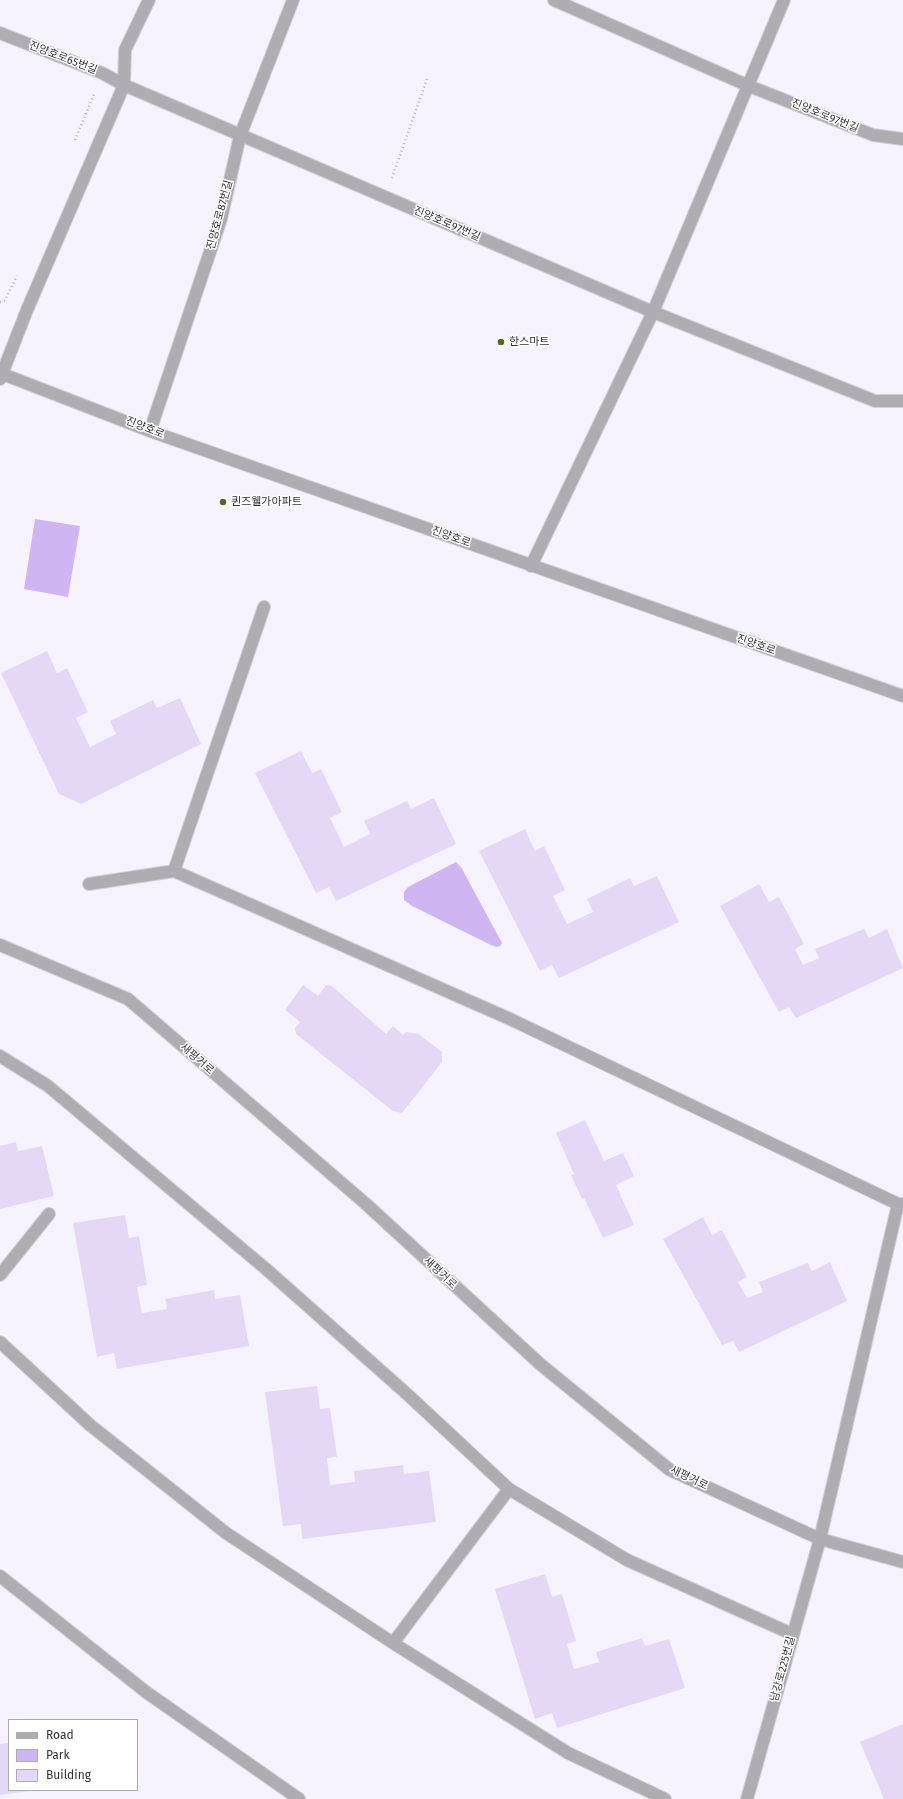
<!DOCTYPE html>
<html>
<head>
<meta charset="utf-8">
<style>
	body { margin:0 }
	#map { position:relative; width:903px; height:1799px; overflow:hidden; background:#f7f3fe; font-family:"Fira Sans",sans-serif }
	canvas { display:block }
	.legend { position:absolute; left:8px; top:1719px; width:130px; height:72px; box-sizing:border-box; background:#fff; border:1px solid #adacae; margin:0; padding:5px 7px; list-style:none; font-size:12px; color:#313034 }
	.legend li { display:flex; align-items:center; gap:8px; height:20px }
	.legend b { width:20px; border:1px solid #adacae }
</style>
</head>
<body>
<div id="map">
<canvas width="903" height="1799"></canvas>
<ul class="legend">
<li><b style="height:5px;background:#afadb2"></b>Road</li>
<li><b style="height:11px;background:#cfb6f2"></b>Park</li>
<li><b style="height:11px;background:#e4d8f6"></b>Building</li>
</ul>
</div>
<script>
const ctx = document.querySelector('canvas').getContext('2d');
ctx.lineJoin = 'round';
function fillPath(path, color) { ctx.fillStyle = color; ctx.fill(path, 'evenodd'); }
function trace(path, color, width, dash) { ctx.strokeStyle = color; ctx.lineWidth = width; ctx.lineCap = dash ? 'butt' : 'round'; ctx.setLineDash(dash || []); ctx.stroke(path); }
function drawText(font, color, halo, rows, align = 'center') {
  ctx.font = font + ' "Fira Sans","Noto Sans KR",sans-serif'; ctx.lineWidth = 3; ctx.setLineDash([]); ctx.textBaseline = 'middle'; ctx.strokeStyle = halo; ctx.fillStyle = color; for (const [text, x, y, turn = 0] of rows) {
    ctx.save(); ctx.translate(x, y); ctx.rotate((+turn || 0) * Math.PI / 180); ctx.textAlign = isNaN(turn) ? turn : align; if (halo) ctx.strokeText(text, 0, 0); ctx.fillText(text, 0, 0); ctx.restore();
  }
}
const green = new Path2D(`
	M35,519L80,526L68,597L24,589Z
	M456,862L461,867L502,943L500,946L496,947L491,945L412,906L404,900V892L408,887Z`);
const building = new Path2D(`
	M47,651L57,673L67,668L88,712L76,718L90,747L116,734L110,721L153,700L157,708L180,698L201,744L81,804L59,794L1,673Z
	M301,751L312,773L321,769L342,812L330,818L344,847L370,834L364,821L407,801L411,809L434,798L456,844L336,901L329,887L316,893L255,773Z
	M525,829L535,851L544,846L565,890L553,896L567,924L593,912L587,899L630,878L634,886L657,876L679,922L559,978L552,965L540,971L479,851Z
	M759,884L769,902L779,897L804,944L795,949L803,965L819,958L815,949L864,929L869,938L887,929L903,968L796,1018L789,1007L779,1012L720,906Z
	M303,985L318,996L326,985L332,986L386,1034L393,1026L403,1035L406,1032L418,1034L442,1052V1062L402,1113L393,1111L296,1034L295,1028L300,1022L285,1010Z
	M585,1120L604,1161L623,1153L634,1176L616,1185L634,1225L603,1238L584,1198L582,1199L571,1175L574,1174L556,1133Z
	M16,1142L18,1151L42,1146L54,1196L0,1209V1146Z
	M125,1215L129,1238L139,1236L147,1285L137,1287L142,1313L167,1309L165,1299L214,1290L215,1299L240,1295L249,1346L117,1369L114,1353L97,1357L73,1223Z
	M703,1217L712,1235L722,1230L747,1277L738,1282L747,1298L763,1292L759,1282L808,1263L812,1271L830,1262L847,1301L739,1352L733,1341L722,1345L663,1239Z
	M317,1386L320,1409L330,1408L337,1457L327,1458L330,1485L355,1482L354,1471L403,1465L404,1474L429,1471L436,1522L302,1539L301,1524L283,1526L265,1392Z
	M545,1574L552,1597L562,1594L576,1641L567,1644L574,1669L599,1662L596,1652L642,1638L645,1646L669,1639L685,1688L557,1728L552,1713L535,1719L495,1589Z
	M903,1724V1799H884L860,1742Z
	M9,1743V1790L31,1791L0,1795V1744Z`);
const path = new Path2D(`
	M75,140L95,92
	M392,178L427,79
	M0,302L5,300L17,276`);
const minor = new Path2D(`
	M554,0L749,86L873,135L903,139
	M0,33L102,73L124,85L653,312L875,401H903
	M0,373L150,431L903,696
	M0,379L27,310L124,85L125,50L149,0
	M150,431L221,219L240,136L293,0
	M531,566L653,312L784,0
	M174,871L264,607
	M89,884L174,871L510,1019L898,1204
	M0,945L128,999L366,1204L540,1364L670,1470L820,1539L903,1562
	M0,1056L48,1086L266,1269L407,1394L509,1489L627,1560L792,1634
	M0,1275L49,1214
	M0,1342L90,1425L226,1533L393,1643L568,1753L665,1799
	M0,1576L146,1692L299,1799
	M393,1643L509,1489
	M747,1799L820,1539L898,1204H903`);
const markers = [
	[501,342,4,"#536918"],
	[223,502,4,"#536918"]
];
const streetNames = [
	["진양호로65번길",63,58,21],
	["진양호로97번길",825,116,22],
	["진양호로87번길",220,215,-75],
	["진양호로97번길",447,224,23],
	["진양호로",145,428,21],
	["진양호로",451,537,20],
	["진양호로",756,645,19],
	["새평거로",197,1059,41],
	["새평거로",440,1273,43],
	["새평거로",689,1478,26],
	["남강로225번길",783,1669,-75]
];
const poiNames = [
	["한스마트",509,342],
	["퀸즈웰가아파트",231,502]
];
fillPath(green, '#cfb6f2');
fillPath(building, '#e4d8f6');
trace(minor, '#d3d0da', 14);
trace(path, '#b4b1b9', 2.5, [1, 3]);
trace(minor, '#afadb2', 12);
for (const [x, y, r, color] of markers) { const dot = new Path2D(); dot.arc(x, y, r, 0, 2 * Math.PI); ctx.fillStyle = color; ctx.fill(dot); trace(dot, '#fff', 1.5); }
drawText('11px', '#313034', '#fff', streetNames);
drawText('11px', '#313034', '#fff', poiNames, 'left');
</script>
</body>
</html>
